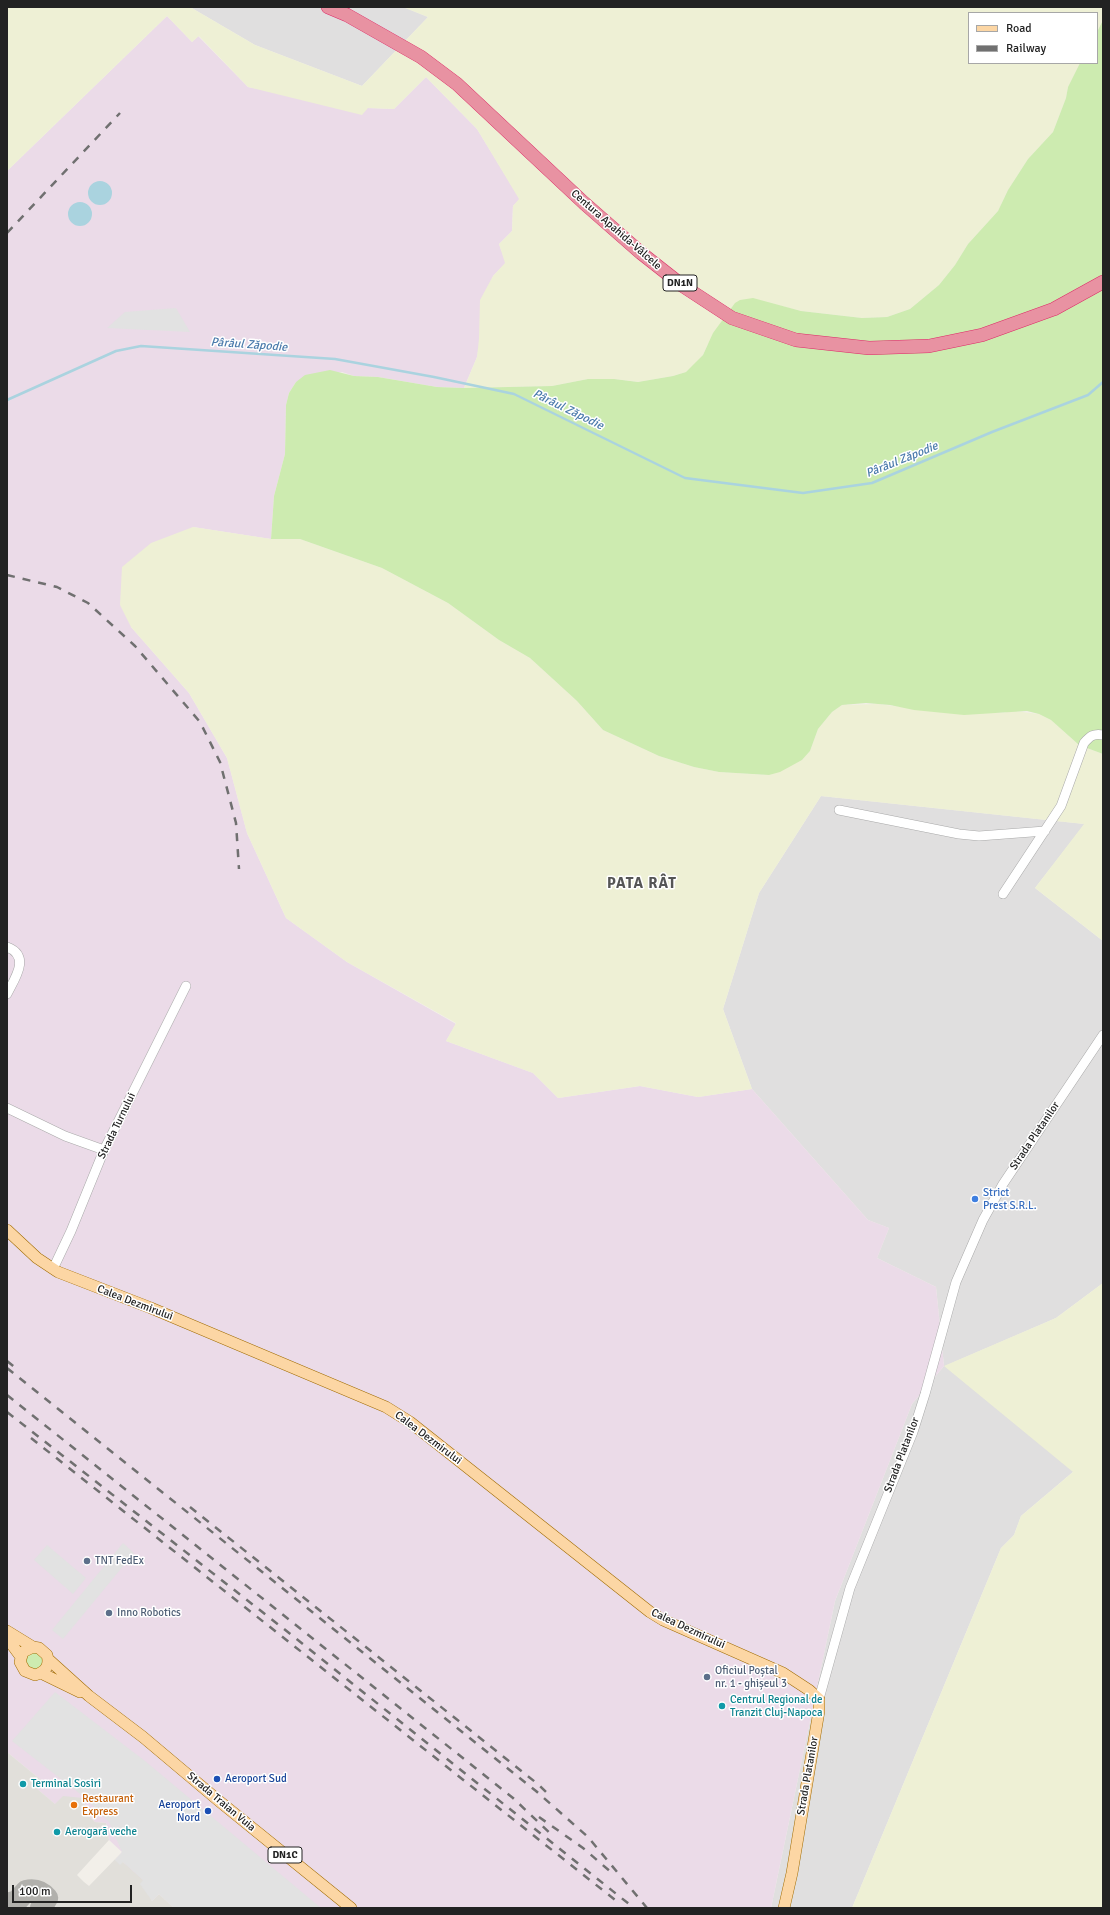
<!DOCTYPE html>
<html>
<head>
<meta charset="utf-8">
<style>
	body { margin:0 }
	#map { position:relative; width:1110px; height:1915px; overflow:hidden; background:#f2efe9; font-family:Signika,sans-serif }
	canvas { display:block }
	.frame { position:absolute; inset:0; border:8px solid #222; pointer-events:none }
	.legend { position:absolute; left:968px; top:12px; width:130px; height:52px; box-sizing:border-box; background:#fff; border:1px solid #a7a7a7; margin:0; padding:5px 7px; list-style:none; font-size:12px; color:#222 }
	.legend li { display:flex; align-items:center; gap:8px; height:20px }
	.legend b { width:20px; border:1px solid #a7a7a7 }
	.scale { position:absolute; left:12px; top:1885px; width:120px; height:18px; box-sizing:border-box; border:2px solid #222; border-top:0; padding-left:5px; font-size:12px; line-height:14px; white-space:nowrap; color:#222; -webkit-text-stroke:3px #fff; paint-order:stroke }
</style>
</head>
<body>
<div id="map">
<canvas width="1110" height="1915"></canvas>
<div class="frame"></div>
<ul class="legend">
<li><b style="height:5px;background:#fcd6a4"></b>Road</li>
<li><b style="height:5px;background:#707070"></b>Railway</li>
</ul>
<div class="scale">100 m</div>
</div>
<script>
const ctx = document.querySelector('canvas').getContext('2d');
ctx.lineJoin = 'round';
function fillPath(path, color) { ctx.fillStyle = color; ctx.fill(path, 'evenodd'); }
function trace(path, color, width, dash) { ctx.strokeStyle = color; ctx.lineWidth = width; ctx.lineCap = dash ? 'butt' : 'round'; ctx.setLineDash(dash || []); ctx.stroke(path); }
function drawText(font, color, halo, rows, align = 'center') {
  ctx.font = font + ' Signika,sans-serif'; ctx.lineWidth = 3; ctx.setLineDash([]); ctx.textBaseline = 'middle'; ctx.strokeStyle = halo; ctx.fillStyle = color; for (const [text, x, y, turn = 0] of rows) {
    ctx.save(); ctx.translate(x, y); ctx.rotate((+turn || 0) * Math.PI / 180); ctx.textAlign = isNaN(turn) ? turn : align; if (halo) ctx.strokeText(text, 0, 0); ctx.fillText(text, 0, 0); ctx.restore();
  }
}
const residential = new Path2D(`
	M190,7H403L428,17L362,86L255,45Z
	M821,796L1085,824L1035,888L1103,941V1283L1056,1318L945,1366L1074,1471L1021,1516L1014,1535L1001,1548L852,1908H771L835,1601L912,1404L944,1366L936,1287L877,1258L889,1228L868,1220L752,1089L723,1009L759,893Z`);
const industrial = new Path2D(`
	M167,16L192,42L198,36L248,87L368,108L394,109L426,77L477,129L520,199L513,206L512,231L499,244L506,263L493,276L477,357L464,388L437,387L378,377L354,376L342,372L296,382L289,393L286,405L285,454L274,496L271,539L193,527L131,627L189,693L227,758L247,833L286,918L347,962L456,1024L446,1041L533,1073L558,1098L640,1086L698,1097L752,1089L868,1220L889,1228L877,1258L936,1287L944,1366L912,1404L835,1601L771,1908H174L159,1894L152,1901L123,1862L120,1865L115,1860L122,1852L109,1840L106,1823L95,1822L87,1814L83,1798L56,1805L35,1787L41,1780L7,1752V171Z`);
const airport = new Path2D(`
	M7,1752L41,1780L35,1787L55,1804L63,1796L83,1798L87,1814L95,1822L106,1823L109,1840L77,1875L84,1882L89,1886L122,1852L115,1860L123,1862L143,1880L152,1901L159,1894L174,1908H7Z`);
const farmland = new Path2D(`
	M7,7H190L255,45L362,86L428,17L403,7H1103V20L1097,32V13H969V63H1080L1068,87L1066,98L1053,132L1028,159L1008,190L998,211L968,244L955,265L939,285L910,309L887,317L862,318L801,311L777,305L708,344L703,355L695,364L686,372L673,376L638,382L614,379H588L552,386L464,388L477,357L479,339L480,300L493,276L505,263L499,244L512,231L513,206L519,199L477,129L426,77L394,109L368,108L362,115L248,87L199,36L192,42L167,16L7,171Z
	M193,527L271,539H300L382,568L448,603L499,640L530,658L577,701L603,730L659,756L694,767L719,772L769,775L802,760L810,751L818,729L832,712L842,705L878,704L951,713H1002L1014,711L1039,714L1051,720L1079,745L1103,754V941L1035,888L1084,824L821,796L759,893L723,1009L752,1089L698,1097L640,1086L558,1098L533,1073L446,1041L456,1023L347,962L286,918L247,833L227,758L189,693L131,627L120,605L122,567L151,543Z
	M1103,1283V1908H852L1001,1548L1014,1535L1021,1516L1073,1472L944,1366L1056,1318Z`);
const grass = new Path2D(`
	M1103,20V754L1079,745L1051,720L1039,714L1027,711L964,715L914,710L890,705L866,703L842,705L832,712L818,729L810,751L802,760L780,772L769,775L719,772L694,767L659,756L603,730L577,701L530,658L499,640L448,603L382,568L300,539H271L274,496L285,454L286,405L289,393L296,382L305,375L330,370L354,376L378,377L437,387L464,388L552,386L588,379H614L638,382L673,376L686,372L703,355L713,333L735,303L740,300L753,298L801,311L862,318L887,317L910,309L939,285L955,265L968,244L998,211L1008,190L1028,159L1053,132L1066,98L1068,87L1080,63H1097V32Z
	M29,1652H39L44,1661L40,1670L27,1669L25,1656Z`);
const parking = new Path2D(`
	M176,308L190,332L107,328L125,312Z
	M123,1543L134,1553L63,1639L52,1630Z
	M47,1545L86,1578L73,1594L34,1560Z
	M55,1692L145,1761L321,1908H174L159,1894L152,1901L140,1884L143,1880L123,1862L120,1865L115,1860L122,1852L109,1822L84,1797L12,1741Z`);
const water = new Path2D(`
	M88 193a12 12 0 1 1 24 0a12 12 0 1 1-24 0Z
	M68 214a12 12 0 1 1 24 0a12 12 0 1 1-24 0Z`);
const stream = new Path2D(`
	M7,400L116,351L141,346L335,359L434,377L514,394L685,478L803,493L872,483L992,432L1088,395L1103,382`);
const taxiway = new Path2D(`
	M7,1904L17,1901L26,1891C35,1889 41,1891 47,1898L41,1908`);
const minor = new Path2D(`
	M839,810L959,834L979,836L1045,831
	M1003,894L1061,806L1084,743C1090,736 1094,733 1103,735
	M7,947C31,956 15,978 7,994
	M7,1108L65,1136L104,1150
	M53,1269L71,1231L104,1150L186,986
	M819,1699L850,1588L913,1432L925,1394L956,1282L983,1220L1003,1184L1103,1035`);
const major = new Path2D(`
	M7,1230L37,1258L58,1272L151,1308L386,1407L410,1422L650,1612L663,1620L783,1673L809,1690L819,1699V1711L792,1873L784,1908
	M7,1631L33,1647L39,1648L47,1655C50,1665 46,1672 35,1675L25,1671L20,1662L23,1652L33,1647
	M7,1638L21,1657
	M48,1659L89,1696L143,1737L219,1801L351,1908
	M41,1673L80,1692`);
const highway = new Path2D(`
	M328,7L347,15L421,57L457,84L584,203L641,253L683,286L732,318L796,340L869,348L929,346L982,335L1054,309L1103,282`);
const rail = new Path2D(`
	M7,233L120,113
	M7,575L57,587L88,603L135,646L200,722L220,762L236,823L239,869
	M7,1361L18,1370
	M7,1368L536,1791L588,1837L647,1908
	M7,1395L513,1798L552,1835
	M7,1412L284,1629L634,1908
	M31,1438L619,1903
	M190,1507L539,1785L550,1796
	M539,1817L583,1848L612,1873`);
const markers = [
	[975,1199,4,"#3f7fe0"],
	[87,1561,4,"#5c6f8a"],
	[109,1613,4,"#5c6f8a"],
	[707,1677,4,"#5c6f8a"],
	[722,1706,4,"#0f9aa8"],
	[217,1779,4,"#1a4fb4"],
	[23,1784,4,"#0f9aa8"],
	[74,1805,4,"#e8710a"],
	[208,1811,4,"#1a4fb4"],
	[57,1832,4,"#0f9aa8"]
];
const shields = [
	[680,283,34],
	[285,1855,34]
];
const shieldNames = [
	["DN1N",680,283],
	["DN1C",285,1855]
];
const streetNames = [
	["Centura Apahida-Vâlcele",616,230,41],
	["Strada Turnului",117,1126,-64],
	["Strada Platanilor",1035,1136,-56],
	["Calea Dezmirului",135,1303,21],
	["Calea Dezmirului",428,1438,37],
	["Strada Platanilor",902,1455,-69],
	["Calea Dezmirului",688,1629,25],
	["Strada Platanilor",808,1776,-80],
	["Strada Traian Vuia",221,1802,40]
];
const shopNames = [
	["Strict",983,1193],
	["Prest S.R.L.",983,1206]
];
const serviceNames = [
	["TNT FedEx",95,1561],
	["Inno Robotics",117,1613],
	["Oficiul Poștal",715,1671],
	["nr. 1 - ghișeul 3",715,1684]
];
const cultureNames = [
	["Centrul Regional de",730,1700],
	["Tranzit Cluj-Napoca",730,1713],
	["Terminal Sosiri",31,1784],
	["Aerogară veche",65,1832]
];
const transitNames = [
	["Aeroport Sud",225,1779],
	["Aeroport",200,1805,"right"],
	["Nord",200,1818,"right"]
];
const foodNames = [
	["Restaurant",82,1799],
	["Express",82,1812]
];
const waterNames = [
	["Pârâul Zăpodie",249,345,4],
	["Pârâul Zăpodie",568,410,26],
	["Pârâul Zăpodie",902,460,-22]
];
const districtNames = [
	["PATA RÂT",642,884]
];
fillPath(residential, '#e0dfdf');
fillPath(industrial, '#ebdbe8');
fillPath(airport, '#e1dfda');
fillPath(farmland, '#eef0d5');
fillPath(grass, '#cdebb0');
fillPath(parking, '#e2e2e2');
fillPath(water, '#aad3df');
trace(stream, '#aad3df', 2.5);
trace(taxiway, '#b1b0ac', 22);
trace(minor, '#a9a9a9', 10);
trace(major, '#a06b00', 12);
trace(highway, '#dc2a67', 14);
trace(minor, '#fff', 9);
trace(major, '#fcd6a4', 11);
trace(highway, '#e892a2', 13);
trace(rail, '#707070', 2.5, [8, 8]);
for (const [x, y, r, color] of markers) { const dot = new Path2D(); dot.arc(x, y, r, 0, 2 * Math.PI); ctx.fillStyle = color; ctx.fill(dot); trace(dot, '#fff', 1.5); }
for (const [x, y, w] of shields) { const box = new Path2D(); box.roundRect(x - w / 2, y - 8, w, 16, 3); ctx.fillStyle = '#fff'; ctx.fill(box); trace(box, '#222', 1); }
drawText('bold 10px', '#222', null, shieldNames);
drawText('11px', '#222', '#fff', streetNames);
drawText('11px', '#366cbe', '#fff', shopNames, 'left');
drawText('11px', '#4e5e75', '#fff', serviceNames, 'left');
drawText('11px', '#0d838f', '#fff', cultureNames, 'left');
drawText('11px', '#164399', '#fff', transitNames, 'left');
drawText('11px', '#c56008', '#fff', foodNames, 'left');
drawText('italic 12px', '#4a7aab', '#fff', waterNames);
ctx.letterSpacing = '1px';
drawText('bold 15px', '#555', '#fff', districtNames);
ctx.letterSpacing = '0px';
</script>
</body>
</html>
